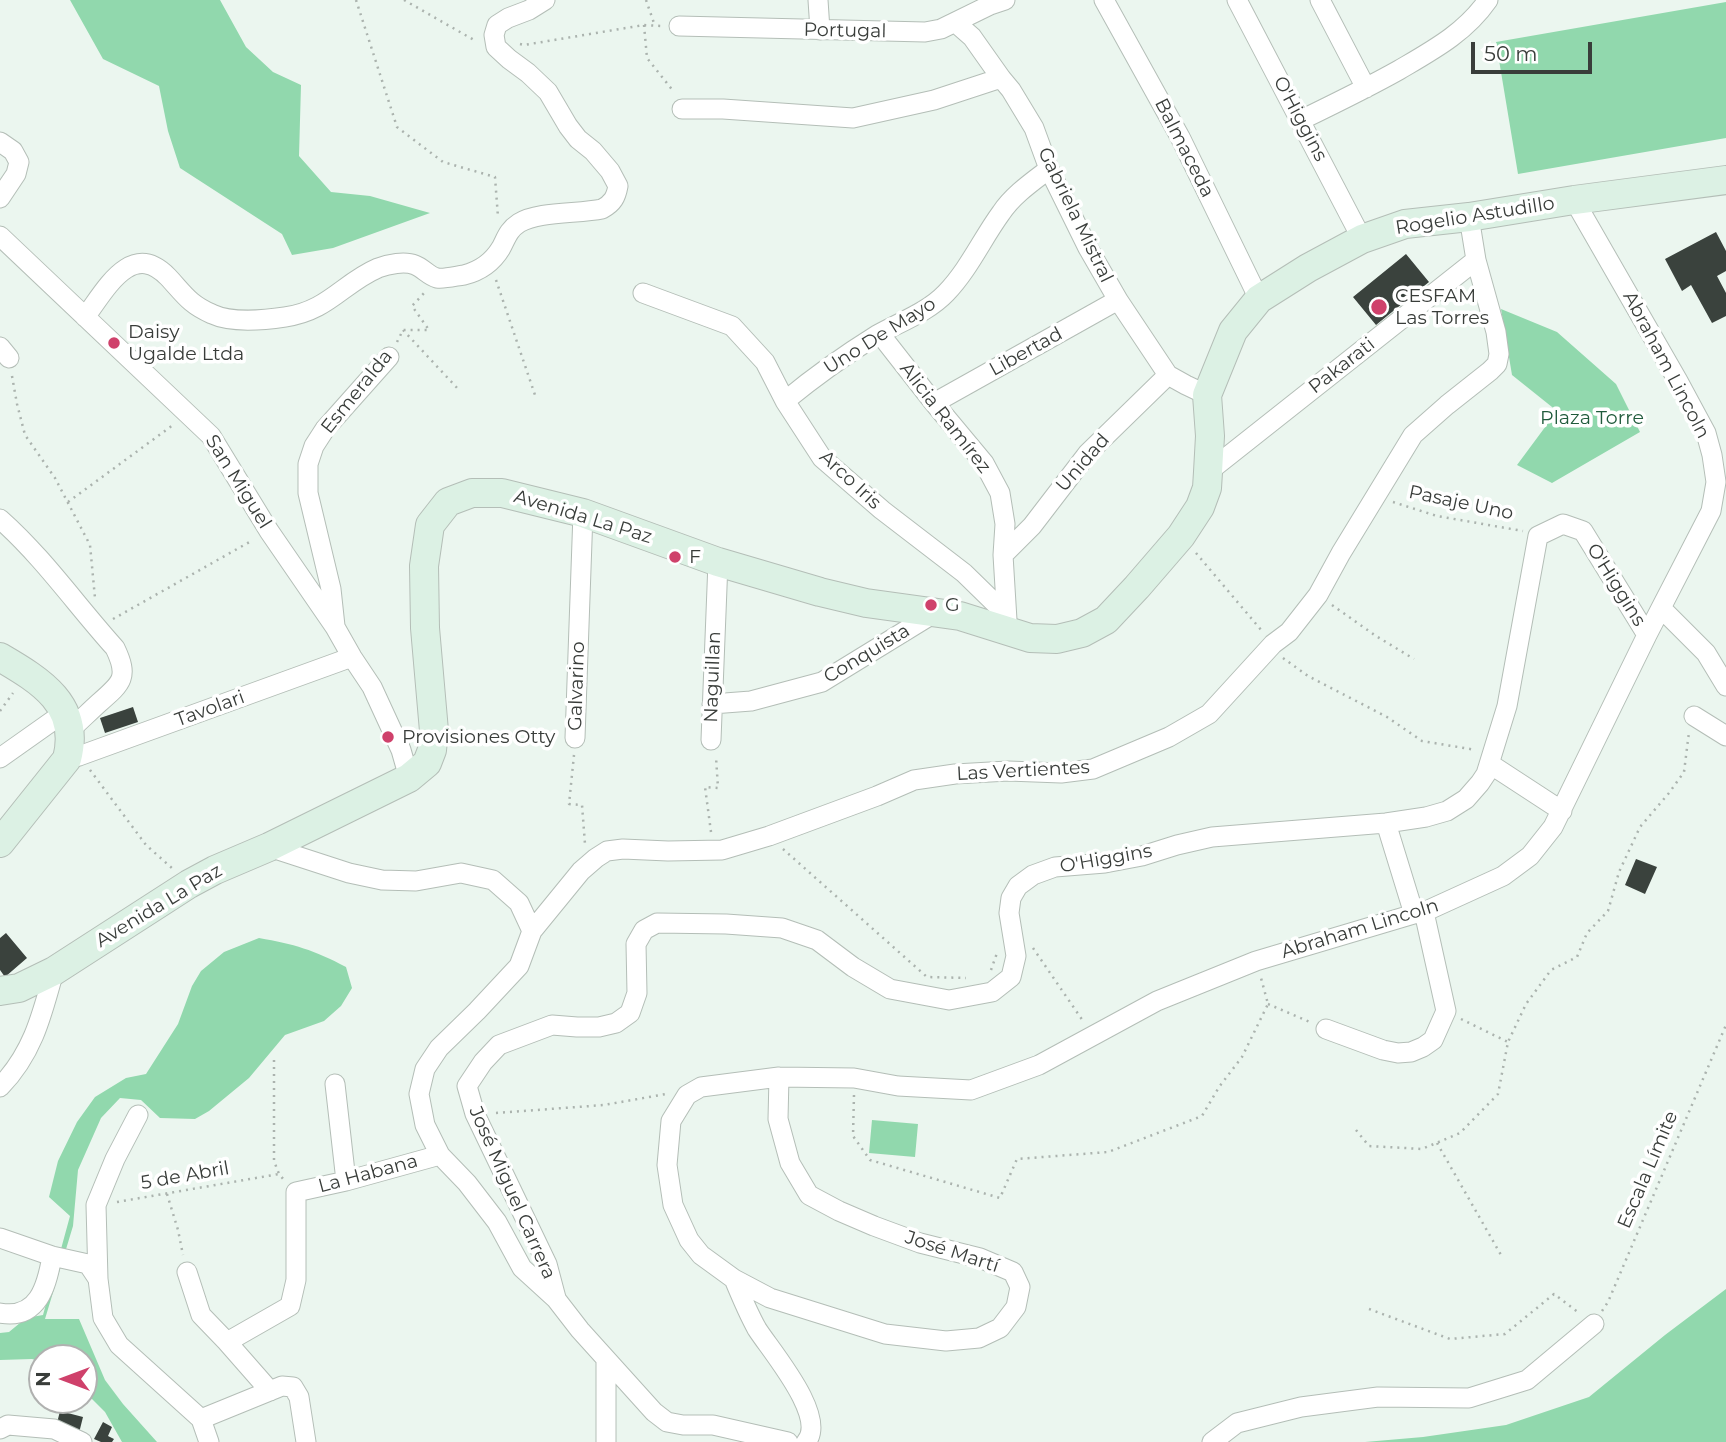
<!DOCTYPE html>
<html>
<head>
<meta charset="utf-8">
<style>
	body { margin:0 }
	#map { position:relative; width:1726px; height:1442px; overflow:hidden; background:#ebf6ef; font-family:Montserrat,sans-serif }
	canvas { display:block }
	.north { position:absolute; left:28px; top:1344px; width:70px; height:70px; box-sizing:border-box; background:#fff; border:2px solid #b0b1b0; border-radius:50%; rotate:270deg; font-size:19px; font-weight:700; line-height:28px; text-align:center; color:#393d3a }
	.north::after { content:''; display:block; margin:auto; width:24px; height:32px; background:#cf416b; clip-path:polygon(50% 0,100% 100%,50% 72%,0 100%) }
	.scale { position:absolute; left:1471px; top:42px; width:121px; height:32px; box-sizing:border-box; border:4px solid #393d3a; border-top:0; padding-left:9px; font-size:21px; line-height:24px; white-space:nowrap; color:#393d3a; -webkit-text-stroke:5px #fff; paint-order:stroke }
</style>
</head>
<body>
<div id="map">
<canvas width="1726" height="1442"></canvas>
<div class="north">N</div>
<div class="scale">50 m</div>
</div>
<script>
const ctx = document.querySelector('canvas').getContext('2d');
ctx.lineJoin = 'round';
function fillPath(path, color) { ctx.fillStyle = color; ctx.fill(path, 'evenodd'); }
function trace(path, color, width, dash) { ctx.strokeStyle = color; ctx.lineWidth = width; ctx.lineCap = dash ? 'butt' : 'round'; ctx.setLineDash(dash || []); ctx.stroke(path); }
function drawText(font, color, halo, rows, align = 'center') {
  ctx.font = font + ' Montserrat,sans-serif'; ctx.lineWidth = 7; ctx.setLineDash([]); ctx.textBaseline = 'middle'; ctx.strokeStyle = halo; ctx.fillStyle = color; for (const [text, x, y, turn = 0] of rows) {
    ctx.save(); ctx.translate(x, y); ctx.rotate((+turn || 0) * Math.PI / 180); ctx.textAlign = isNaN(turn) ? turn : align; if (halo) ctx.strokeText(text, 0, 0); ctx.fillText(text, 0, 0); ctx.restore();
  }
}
const green = new Path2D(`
	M70,0H220L246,47L273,72L301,85L299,156L331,192L370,196L430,213L333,248L292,255L282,234L180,168L168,131L159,86L103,59Z
	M1726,2V138L1518,174L1496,42Z
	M1501,309L1557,332L1616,384L1640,432L1552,483L1517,465L1557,411L1512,375Z
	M259,938C294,944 314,950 346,967L352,988L341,1006L324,1021L285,1035L249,1078L209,1111L195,1119L160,1118L141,1100L120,1098L101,1118L78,1170L73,1226L45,1319H79L105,1380L123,1404L157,1442H122L105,1412L84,1391V1358H42V1362L32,1359L0,1360V1333L9,1332L26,1318L43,1315L70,1216L49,1197L58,1161L77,1122L95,1097L126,1078L146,1074L178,1024L192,986L201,971L224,952Z
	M872,1120L918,1124L915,1157L869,1153Z
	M1726,1289V1442H1365L1423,1437L1506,1425L1589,1397L1665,1335Z`);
const building = new Path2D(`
	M1716,232L1726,251V271L1717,276L1726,293V316L1712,323L1691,285L1682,291L1665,259Z
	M1406,254L1429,282L1376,325L1353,297Z
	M133,707L138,722L105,733L100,718Z
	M1636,859L1657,867L1645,894L1625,885Z
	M6,933L27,958L5,977L0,970V938Z
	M60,1411L83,1417L79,1433L56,1427Z
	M103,1422L112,1427L108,1436L114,1439L112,1442H101L94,1439Z`);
const path = new Path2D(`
	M356,0L397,127L443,162L495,177L498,217
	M404,0L474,40H477
	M646,0L655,26
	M644,25L647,58L674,92
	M520,44L524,45L644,25L661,26
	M496,280L536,398
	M403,330L459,390
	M397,342L403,330H429L412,306L426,291
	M12,376L17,404L25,435L55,478L90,545L95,598
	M68,502L173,425
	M1393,502L1437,516L1523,531
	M1196,553L1262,631
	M1332,605L1376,636L1414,659
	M113,619L253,540
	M1283,658L1308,676L1387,717L1422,741L1476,750
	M0,711L13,693
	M574,755L569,804L582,805L585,844
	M90,770L146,845L173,869
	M711,832L705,787L718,788L716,757
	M783,849L927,977L966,978
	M1033,948L1083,1021
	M991,970L997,953
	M1268,1004L1310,1022
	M1461,1019L1508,1042
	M274,1060V1161L279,1174L284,1180
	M854,1095L853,1136L870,1160L1000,1198L1017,1159L1108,1152L1202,1116L1219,1087L1242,1057L1268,1004L1261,978
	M496,1113L604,1105L666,1094
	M1356,1130L1369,1146L1422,1149L1460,1133L1498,1094L1508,1042L1526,1004L1551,970L1577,957L1587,933L1608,911L1619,872L1640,827L1669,793L1684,772L1689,732
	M1437,1143L1501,1255
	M167,1194L178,1230L183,1255
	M117,1202L279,1174
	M1369,1309L1450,1339L1505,1334L1554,1294L1579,1313
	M1602,1311L1608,1302L1726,1025`);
const street = new Path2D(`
	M818,0L820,30
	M1104,0L1180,137L1259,299
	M1237,0L1362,239
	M1320,0L1366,88
	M956,23L972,37L1001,78L1011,90L1034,128L1049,169L1088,248L1118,300L1168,375L1186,385L1207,395
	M679,26L925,32L941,29L990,5L1005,0
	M682,109H723L853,118L934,100L1001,78
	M1301,120C1334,104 1367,88 1399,70C1433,50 1465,33 1488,0
	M0,142L13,151L19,162L16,174L0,198
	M0,236L211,436L269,531L335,627L352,657L372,687L401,750L409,778
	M643,293L732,326L765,362L785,401L822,458L882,510L964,573L1006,614
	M85,317C105,291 131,239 168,277C184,294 189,304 212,314C231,323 265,320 285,317C328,311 343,283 378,268C388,264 405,261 415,265C423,268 429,276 437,278C445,279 456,276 464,275C480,271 492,263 501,248C506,239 508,230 519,223C538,211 579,214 602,209C613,203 616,197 618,186L610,171L593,151L578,139L568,126L548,92L528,73L509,59L496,47L494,35L497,25L508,18L529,10L545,0
	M880,334L934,403L984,463L1000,493L1005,524L1003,555L1007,620
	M0,347L9,358
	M785,401C814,377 845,355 877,335C900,322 928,312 946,293C969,269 982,239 1001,213C1013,195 1032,182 1049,169
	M934,403L1118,300
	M1208,472L1476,260
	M0,519C43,557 77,606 115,648C129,677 122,683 100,702C90,711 81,720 71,729
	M1003,555L1032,526L1088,453L1168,375
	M1662,609L1706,653L1726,686
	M335,626L331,589L308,493V464L314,446L325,429L389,357
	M712,704L751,701L822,682L936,612
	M1694,716L1726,736
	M575,738L583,513
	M711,740L718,562
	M0,758L65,712
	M67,759L79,756L352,657
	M1490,764L1562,811
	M1386,823L1414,914
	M269,847L349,873L382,880L416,881L461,873L493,880L519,903L532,931
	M1326,1029L1383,1050L1398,1053L1411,1052L1423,1047L1433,1040L1446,1011L1424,912
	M779,1077L778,1119L790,1163L809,1195L839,1211L874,1226L920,1243L980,1258L1013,1272L1020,1287L1016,1307L1000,1328L979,1338L946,1341L885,1334L770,1298L734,1279L701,1255L689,1240L673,1205L667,1165L671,1121L687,1095L701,1087L779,1077L854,1078L898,1086L971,1090L1039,1065L1157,1001L1256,961L1414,914L1424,912L1503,876L1530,856L1553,827L1647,635L1711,511L1716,482L1712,455L1706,433L1678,381L1574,200
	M335,1084L346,1181
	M0,1087C33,1053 42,1015 54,971
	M0,1238L52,1256L88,1264L98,1279L103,1318L119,1345L201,1419L209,1442
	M187,1272L201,1315L227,1342L270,1391
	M98,1279L96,1205L115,1159L138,1115
	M734,1279C741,1296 748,1313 757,1329C771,1351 828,1417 806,1442
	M556,1298L547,1264L475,1114L467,1086L483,1062L499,1045L552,1025L577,1027H599L616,1023L630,1013L637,993L636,944L644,930L657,923L726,924L782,928L817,940L853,967L890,989L949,1000L992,992L1011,977L1016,956L1009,913L1011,898L1018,886L1033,875L1055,867L1105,863L1142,856L1177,845L1212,837L1386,823L1426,817L1447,811L1466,799L1480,783L1486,774L1507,706L1538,536L1563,524L1583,531L1647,635
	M0,1313C38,1320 47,1286 52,1256
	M227,1342L290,1306L296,1280V1192L346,1181L440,1155
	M201,1419L282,1386L293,1387L299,1397L306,1442
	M0,1429L8,1425L54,1429L82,1442
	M606,1442V1359
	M788,1442L713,1425H683L667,1422L654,1412L580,1330L556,1299L522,1268L497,1222L467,1183L440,1155L425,1125L419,1094L425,1069L439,1048L477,1011L519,966L532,931L581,871L596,858L607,851L623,849L668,851L722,850L769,836L877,796L914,780L955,774L1008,771L1061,773L1093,769L1169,737L1209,714L1273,644L1289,632L1318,595L1341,553L1413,435L1447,405L1490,371L1497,364L1499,354L1496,332L1476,260L1469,217
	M1212,1442L1237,1423L1301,1407L1378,1397L1469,1398L1527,1380L1594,1324`);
const secondary = new Path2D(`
	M0,657C41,681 81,705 67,759L0,843
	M0,991L19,988L54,971L189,884L215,870L269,847L409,778L427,763L432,750L434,731L425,628L424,566L430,525L448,502L472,493H502L583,513L718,562L820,592L866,603L960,616L1030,638L1057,639L1082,633L1106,620L1137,587L1181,536L1200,507L1207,488L1208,472L1210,436L1207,395L1233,331L1259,299L1308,268L1362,239L1405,224L1469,217L1574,200L1726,180`);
const markers = [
	[1379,307,9,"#cf416b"],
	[114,343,7,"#cf416b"],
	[675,557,7,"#cf416b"],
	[931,605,7,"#cf416b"],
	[388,737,7,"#cf416b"]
];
const streetNames = [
	["Portugal",845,31,1],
	["O'Higgins",1300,119,62],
	["Balmaceda",1184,148,63],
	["Gabriela Mistral",1075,215,64],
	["Rogelio Astudillo",1475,216,-9],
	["Uno De Mayo",880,336,-32],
	["Libertad",1026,352,-29],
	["Abraham Lincoln",1666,365,62],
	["Pakarati",1342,366,-38],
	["Esmeralda",357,392,-51],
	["Alicia Ramírez",945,418,52],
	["Unidad",1083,463,-49],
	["Arco Iris",850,480,43],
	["San Miguel",238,482,58],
	["Pasaje Uno",1461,503,12],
	["Avenida La Paz",583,517,17],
	["O'Higgins",1616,585,58],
	["Conquista",867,654,-31],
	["Naguillan",713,677,-88],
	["Galvarino",577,686,-88],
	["Tavolari",210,709,-20],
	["Las Vertientes",1023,771,-3],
	["O'Higgins",1106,859,-10],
	["Avenida La Paz",159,906,-31],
	["Abraham Lincoln",1360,929,-17],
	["Escala Límite",1648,1170,-67],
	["La Habana",368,1174,-15],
	["5 de Abril",185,1176,-10],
	["José Miguel Carrera",512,1193,66],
	["José Martí",952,1252,18]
];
const poiNames = [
	["CESFAM",1395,296],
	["Las Torres",1395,318],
	["Daisy",128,332],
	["Ugalde Ltda",128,354],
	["F",689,557],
	["G",945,605],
	["Provisiones Otty",402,737]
];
const parkNames = [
	["Plaza Torre",1592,418]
];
fillPath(green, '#91d8ad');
fillPath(building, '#3a423d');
trace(street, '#b4beb7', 21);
trace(secondary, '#b4beb7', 30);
trace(path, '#abb3ae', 2.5, [2, 5]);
trace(street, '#fff', 19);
trace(secondary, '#dcf1e4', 28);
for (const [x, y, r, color] of markers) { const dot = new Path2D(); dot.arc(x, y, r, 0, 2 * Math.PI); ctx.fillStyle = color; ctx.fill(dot); trace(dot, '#fff', 2.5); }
drawText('19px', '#393d3a', '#fff', streetNames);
drawText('19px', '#393d3a', '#fff', poiNames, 'left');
drawText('19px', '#205b3c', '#fff', parkNames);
</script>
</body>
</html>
